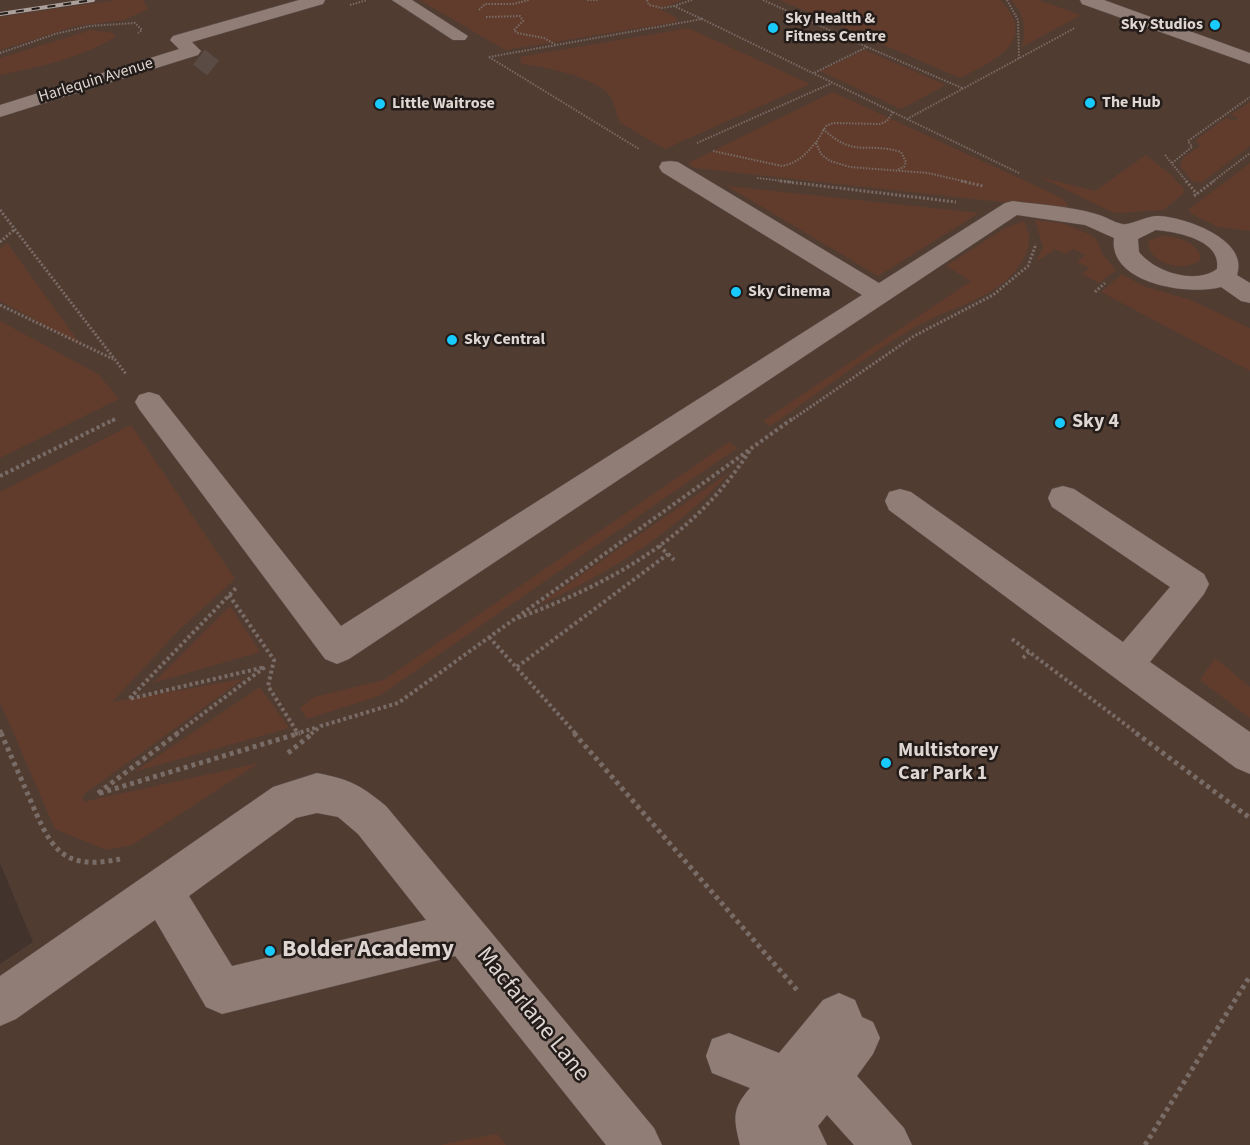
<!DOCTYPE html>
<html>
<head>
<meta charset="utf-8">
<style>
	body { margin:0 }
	canvas { display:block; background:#42332c }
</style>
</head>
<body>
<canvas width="1250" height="1145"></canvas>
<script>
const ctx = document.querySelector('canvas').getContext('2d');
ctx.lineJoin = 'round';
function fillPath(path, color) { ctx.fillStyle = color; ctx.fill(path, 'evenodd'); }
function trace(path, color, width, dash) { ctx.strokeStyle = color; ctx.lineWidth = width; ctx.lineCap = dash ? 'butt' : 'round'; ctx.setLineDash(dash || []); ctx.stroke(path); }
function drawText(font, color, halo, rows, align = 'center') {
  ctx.font = font + ' "Source Sans 3",sans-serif'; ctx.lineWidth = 5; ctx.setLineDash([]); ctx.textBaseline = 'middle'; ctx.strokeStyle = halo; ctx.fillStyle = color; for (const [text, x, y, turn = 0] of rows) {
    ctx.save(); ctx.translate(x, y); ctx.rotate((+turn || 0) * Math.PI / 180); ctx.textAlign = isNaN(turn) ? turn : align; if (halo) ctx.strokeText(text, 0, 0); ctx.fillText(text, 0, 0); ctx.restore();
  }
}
const built = new Path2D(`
	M0,0H1250V1145H0V964L33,942L0,863Z`);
const green = new Path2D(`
	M117,0H143L148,9L124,20L76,26L0,50V17Z
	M420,0H683L659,9L676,17L677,22L505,50Z
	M780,0H1000C1041,41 992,62 960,78Z
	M1011,0H1038L1081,15L1022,47C1027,28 1024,14 1011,0Z
	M688,28L810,84L665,149L619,122C617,115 615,106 612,99C600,77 545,67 522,64L519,57Z
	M91,30L114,33L115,37C82,58 38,67 0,75V58Z
	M865,50L946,85L901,109L820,71Z
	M833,92L1049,192L1063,199L1068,206L1065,208L1046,207L695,168L688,163Z
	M1250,102V146L1201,183L1192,181L1180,166L1183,158L1200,146L1196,140L1226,118L1235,121L1238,118L1231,115Z
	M1146,155L1171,175L1184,189L1183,194L1163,210L1119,213L1112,212L1040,177L1095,191Z
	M1250,163V231L1218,227L1190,213L1189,209Z
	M727,186L979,213L878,276Z
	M1035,220L1062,223L1089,234L1097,240L1103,255L1116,270L1099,283L1082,274L1090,268L1077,262L1085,255L1073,249L1066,254L1055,249L1036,262L1043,247Z
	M1024,221C1034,240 1028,255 1015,271C992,299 950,308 919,325C868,354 819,393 770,426L763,421L971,281L946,266L1005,228Z
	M1163,236C1178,237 1194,241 1201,256L1200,260C1185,273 1150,264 1148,243L1150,240Z
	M7,243L81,345L0,301V249Z
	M1122,274L1143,286L1191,300L1250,328V371L1101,292Z
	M0,321L98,374L119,399L0,458Z
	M131,425L235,579L179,630L112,702L243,679L83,795V802L259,763L132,845L106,850L55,829L0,702V492Z
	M729,442L737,448L379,696L307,719L300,708L314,697L384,680Z
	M730,472C676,531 611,573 538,605Z
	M230,606L260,652L153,683Z
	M1215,658L1250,687V718L1200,680Z
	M260,687L289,728L134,772Z
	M497,1134L506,1145H443V1144Z`);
const minorTunnel = new Path2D(`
	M199,57L213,68`);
const pathFar3 = new Path2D(`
	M587,0H599
	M647,0L649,5L662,8L674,6
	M692,0L674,6L702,19
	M763,0L867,47L814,73
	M1007,0L1018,20L1019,58
	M350,5L367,0
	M479,10L485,4H513L529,0
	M486,17L520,16L523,21L514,30L517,33L544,38L556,45
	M867,47L962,88
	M0,53L55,34L89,26L135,23L142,30L138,33
	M489,57L702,19L907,119L1075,28
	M489,57L639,149
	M893,112L887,121L880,124L833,123L826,126L816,143L821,154L830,161L850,167L928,173L967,182
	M907,119L1019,173
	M823,129C856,159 865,141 901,152L906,162L904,167L897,170
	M697,143L832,83
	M713,151L782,166C798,163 806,154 816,142
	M1165,155L1187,182
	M1172,163L1192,147L1188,141L1250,97
	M757,178L792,182
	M1212,182L1250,153`);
const pathFar2 = new Path2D(`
	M780,181L956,202
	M961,181L983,186
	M1186,181L1197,194
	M1194,196L1214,181
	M0,210L126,374
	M0,242L15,229
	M1095,292L1105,283
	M0,305L113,359
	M112,421L115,419
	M790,421L914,336L993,295L1028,266L1036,244`);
const pathFar1 = new Path2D(`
	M0,476L115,419
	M668,554L674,560
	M229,595L274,660L268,686L297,732
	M518,618C612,583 695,537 750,450
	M489,637L576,734
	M1012,639L1138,734
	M1023,658L1029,652
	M517,667L668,554L659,546
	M0,730L2,734
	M176,734L265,667L129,699L238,586
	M295,734L318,727
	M311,734L321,726L398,703L792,419`);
const path = new Path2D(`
	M1,733C10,754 20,776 29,797C50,845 59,872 120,859
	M178,733L97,794L300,733
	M574,733L797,990
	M1136,733L1250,818
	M288,753L313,733
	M1145,1145L1250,976`);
const minor = new Path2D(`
	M299,0H325L323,4L192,42L201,51L198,55L0,117V105L179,49L170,40L173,36Z
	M392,0H412L468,36L465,40H453Z
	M1080,0H1104L1250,53V64L1082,4Z
	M670,161L678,162L879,283L1005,203L1013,201C1040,205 1070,206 1096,214C1105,216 1113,222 1122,224C1128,226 1147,216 1157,216C1182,216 1250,239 1237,275L1250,283V303L1241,301L1221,287C1190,296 1108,284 1114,238L1085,225L1017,215L349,659L337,664L325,659L139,409L135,402L139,395L149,392L159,395L341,626L862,295L662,172L659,167L662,162ZM1156,230C1177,232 1222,240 1217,269C1195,285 1155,272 1139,252L1138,239Z
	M1063,486L1074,489L1204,574L1209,584L1204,594L1150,662L1250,732V774L1236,768L889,510L885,501L889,492L900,489L911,492L1123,642L1170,587L1052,507L1048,498L1052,489Z
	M317,773C351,780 359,784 386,806L654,1128L662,1145H606L455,956L222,1014L206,1007L155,920L16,1019L0,1026V976L273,787ZM317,813L338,817L358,834L426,920L232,966L189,896L296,818Z
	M839,993L855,1000L862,1017L873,1022L880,1038L873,1054L857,1076L904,1128L912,1145H854L827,1115L818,1126L827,1145H740C734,1119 731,1110 750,1088L712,1073L706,1056L712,1039L729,1033L779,1053L823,1000Z`);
const rail = new Path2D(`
	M0,14L93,0`);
const markers = [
	[1215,25,6,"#19cafc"],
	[773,28,6,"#19cafc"],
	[1090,103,6,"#19cafc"],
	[380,104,6,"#19cafc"],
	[736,292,6,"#19cafc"],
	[452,340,6,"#19cafc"],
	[1060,423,6,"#19cafc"],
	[886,763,6,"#19cafc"],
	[270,951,6,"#19cafc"]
];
const farPoinames = [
	["Sky Health &",785,19],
	["Fitness Centre",785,37],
	["Sky Studios",1203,25,"right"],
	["The Hub",1102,103],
	["Little Waitrose",392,104],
	["Sky Cinema",748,292],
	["Sky Central",464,340]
];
const farStreetnames = [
	["Harlequin Avenue",96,81,-17]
];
const poiNames = [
	["Sky 4",1072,423],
	["Multistorey",898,752],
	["Car Park 1",898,775]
];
const nearPoinames = [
	["Bolder Academy",282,951]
];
const nearStreetnames = [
	["Macfarlane Lane",532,1015,51]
];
fillPath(built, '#513c32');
fillPath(green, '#613c2c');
trace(minorTunnel, '#5a4b45', 19, [19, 10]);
trace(minor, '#5b4f4a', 1);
trace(pathFar3, '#796c66', 2, [1.5, 1.5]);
trace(pathFar2, '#796c66', 3, [2, 2]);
trace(pathFar1, '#796c66', 4, [3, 3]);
trace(path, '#796c66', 5, [4, 4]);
fillPath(minor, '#8f7d76');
trace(rail, '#aba09b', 4);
trace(rail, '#231c19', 2, [8]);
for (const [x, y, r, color] of markers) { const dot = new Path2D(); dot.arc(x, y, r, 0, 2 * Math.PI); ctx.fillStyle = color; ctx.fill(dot); trace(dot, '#231c19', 2); }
drawText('bold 16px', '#dfd6d2', '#231c19', farPoinames, 'left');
drawText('16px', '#dfd6d2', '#231c19', farStreetnames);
drawText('bold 20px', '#dfd6d2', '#231c19', poiNames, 'left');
drawText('bold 24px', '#dfd6d2', '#231c19', nearPoinames, 'left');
drawText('24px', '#dfd6d2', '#231c19', nearStreetnames);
</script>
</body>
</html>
